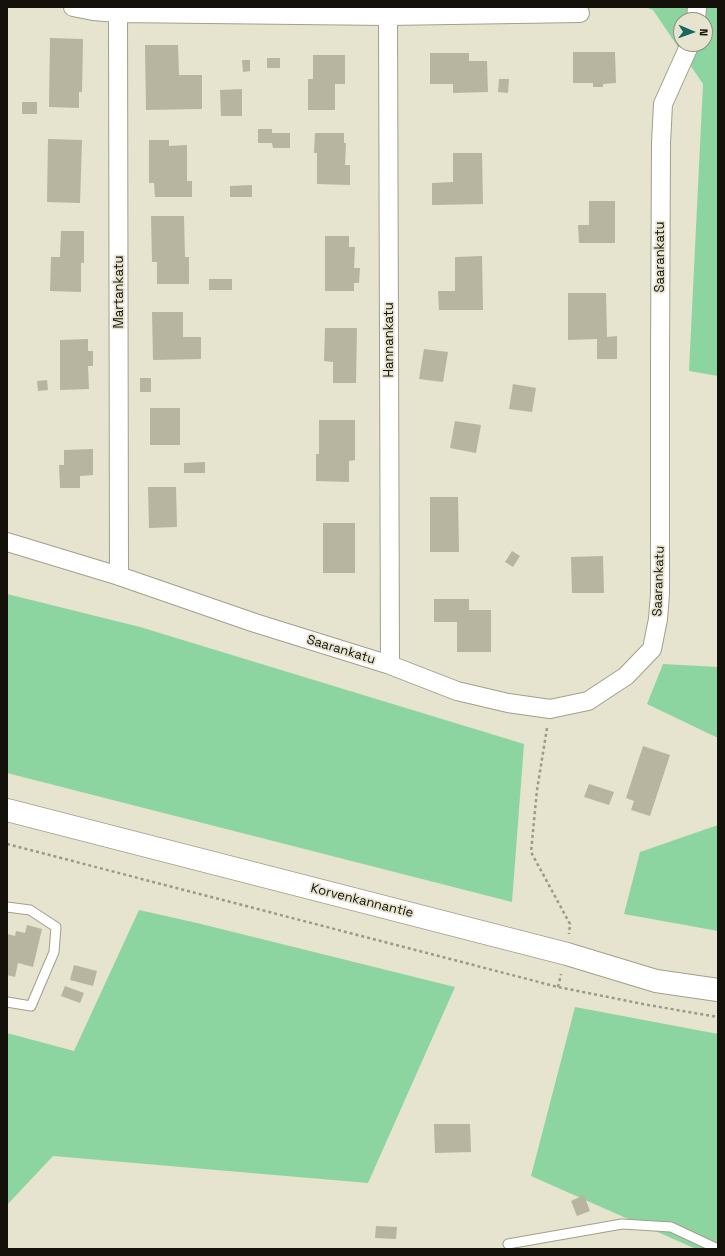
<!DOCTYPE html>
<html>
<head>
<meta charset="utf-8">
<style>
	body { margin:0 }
	#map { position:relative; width:725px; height:1256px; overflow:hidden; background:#e6e3ce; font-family:"Space Grotesk",sans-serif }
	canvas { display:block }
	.frame { position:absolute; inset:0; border:8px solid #13110a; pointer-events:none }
	.north { position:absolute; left:673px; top:12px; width:40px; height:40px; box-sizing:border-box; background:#e6e3ce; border:1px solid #928f80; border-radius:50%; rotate:92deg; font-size:11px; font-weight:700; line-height:16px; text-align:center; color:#13110a }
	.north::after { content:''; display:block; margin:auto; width:14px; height:18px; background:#196662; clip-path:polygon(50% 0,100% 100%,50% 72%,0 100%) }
</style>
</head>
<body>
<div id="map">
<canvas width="725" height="1256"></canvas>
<div class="frame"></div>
<div class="north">N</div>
</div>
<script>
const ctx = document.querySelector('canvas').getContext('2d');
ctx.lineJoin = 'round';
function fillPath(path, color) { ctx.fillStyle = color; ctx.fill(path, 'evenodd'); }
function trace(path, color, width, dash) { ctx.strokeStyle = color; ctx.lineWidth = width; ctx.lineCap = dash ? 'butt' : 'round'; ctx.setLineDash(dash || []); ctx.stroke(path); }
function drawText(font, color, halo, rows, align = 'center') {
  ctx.font = font + ' "Space Grotesk",sans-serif'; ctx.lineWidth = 3.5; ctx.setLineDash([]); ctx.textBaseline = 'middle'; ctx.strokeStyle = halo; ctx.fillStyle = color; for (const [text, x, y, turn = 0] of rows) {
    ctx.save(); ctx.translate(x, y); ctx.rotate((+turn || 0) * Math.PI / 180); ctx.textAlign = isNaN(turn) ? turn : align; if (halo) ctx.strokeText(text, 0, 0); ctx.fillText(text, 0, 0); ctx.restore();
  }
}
const green = new Path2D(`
	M646,7H718V376L689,371L703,84L653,10ZM681,20H705V44H681Z
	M7,594L140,627L524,744L512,902L7,773Z
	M663,664L718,667V738L647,704Z
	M718,825V931L624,914L640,852Z
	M139,910L197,923L455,987L368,1183L53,1156L7,1205V1033L74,1051Z
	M575,1007L718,1034V1249H696L531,1176Z`);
const building = new Path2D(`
	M50,38L83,39L82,92H79V108L49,107Z
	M145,45H178L179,75H202V109L146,110Z
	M573,52H615L616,83L603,84V87H593V83H573Z
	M430,53H469V61H487L488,92L453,93V84H430Z
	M313,55H345V84H335V110H308V79H313Z
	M267,58H280V68H267Z
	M242,60H250V71L243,72Z
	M499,79H509L508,93L498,92Z
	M242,89V116H221L220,90Z
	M22,102H37V114H22Z
	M258,129H272V133H290V148H273L272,143H258Z
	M315,133H344V143H346L345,165H350V185L317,184V153H314Z
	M48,139L82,140L80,203L47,202Z
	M149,140H169V146L187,145V181H192V197H155L154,183H149Z
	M453,153H482L483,204L432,205V183L453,182Z
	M252,185V197H230V186Z
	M589,201H615V243H579L578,225H589Z
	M151,216H184L185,257H189V284H157V262H152Z
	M61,231H84V263H81V292L50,291L51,257H60Z
	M325,236H349V247H355L354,268H360L359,283H354V291H325Z
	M482,256L483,310H439L438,291H455V257Z
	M209,279H232V290H209Z
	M568,293H606L607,337L617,336V359H597V339L568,340Z
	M152,312H183V337H201V359L153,360Z
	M325,328H357L356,383H333V362L324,361Z
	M88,339V351H93V366H88L89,389L60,390V340Z
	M424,349L448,352L443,382L419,379Z
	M140,378H151V392H140Z
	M47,380L48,390L38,391L37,381Z
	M513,384L536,388L532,412L509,409Z
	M150,408H180V445H150Z
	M319,420H355V460L349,461V482L316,481V454H319Z
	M455,421L481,425L476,453L450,448Z
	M93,449V475L80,476V488H60L59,465H64V450Z
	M205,462V473H184V463Z
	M148,487H176L177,527L149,528Z
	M430,497H458L459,552H430Z
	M323,523H355V573H323Z
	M512,551L520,556L513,567L505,562Z
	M603,556L604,593H572L571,557Z
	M434,599H469V610H491V652H457V622H434Z
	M643,746L670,755L650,816L631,810L634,801L626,798Z
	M589,784L614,792L609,805L584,797Z
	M27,925L42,929L33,967L18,963L15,977L7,975V934L15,936L16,931L25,933Z
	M74,965L97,971L93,986L70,980Z
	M65,986L84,993L80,1003L61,996Z
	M434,1124H470L471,1152L435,1153Z
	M584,1195L590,1211L577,1216L571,1201Z
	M376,1226L397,1227L396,1239L375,1238Z`);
const path = new Path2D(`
	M547,728L537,790L531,852L570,924L569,934
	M7,844L558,987L648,1005L718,1017
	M558,987L561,974`);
const lane = new Path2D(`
	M7,907L30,910L56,927L54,952L31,1006L7,1002
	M508,1244L622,1224L671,1227L718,1249`);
const street = new Path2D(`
	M73,7L93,11L118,13L388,16L580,13
	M118,7L119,576
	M388,16L390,665
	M696,20L697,7
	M7,542L119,576L255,623L390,665L457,691L508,703L550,709L588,701L626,676L652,649L658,619L660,594V360L661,143L663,104L690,44`);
const secondary = new Path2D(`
	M7,810L567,954L656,981L718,990`);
const streetNames = [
	["Saarankatu",660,257,-90],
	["Martankatu",119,292,-90],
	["Hannankatu",389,340,-90],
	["Saarankatu",659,581,-88],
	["Saarankatu",341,650,17],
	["Korvenkannantie",362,901,14]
];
fillPath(green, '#8cd5a1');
fillPath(building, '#b7b4a0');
trace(lane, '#a29f8c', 11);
trace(street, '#a29f8c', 20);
trace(secondary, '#a29f8c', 24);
trace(path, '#9c9989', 2.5, [3, 3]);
trace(lane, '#fff', 9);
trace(street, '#fff', 18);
trace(secondary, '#fff', 22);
drawText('13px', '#13110a', '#e6e3ce', streetNames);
</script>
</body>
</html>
